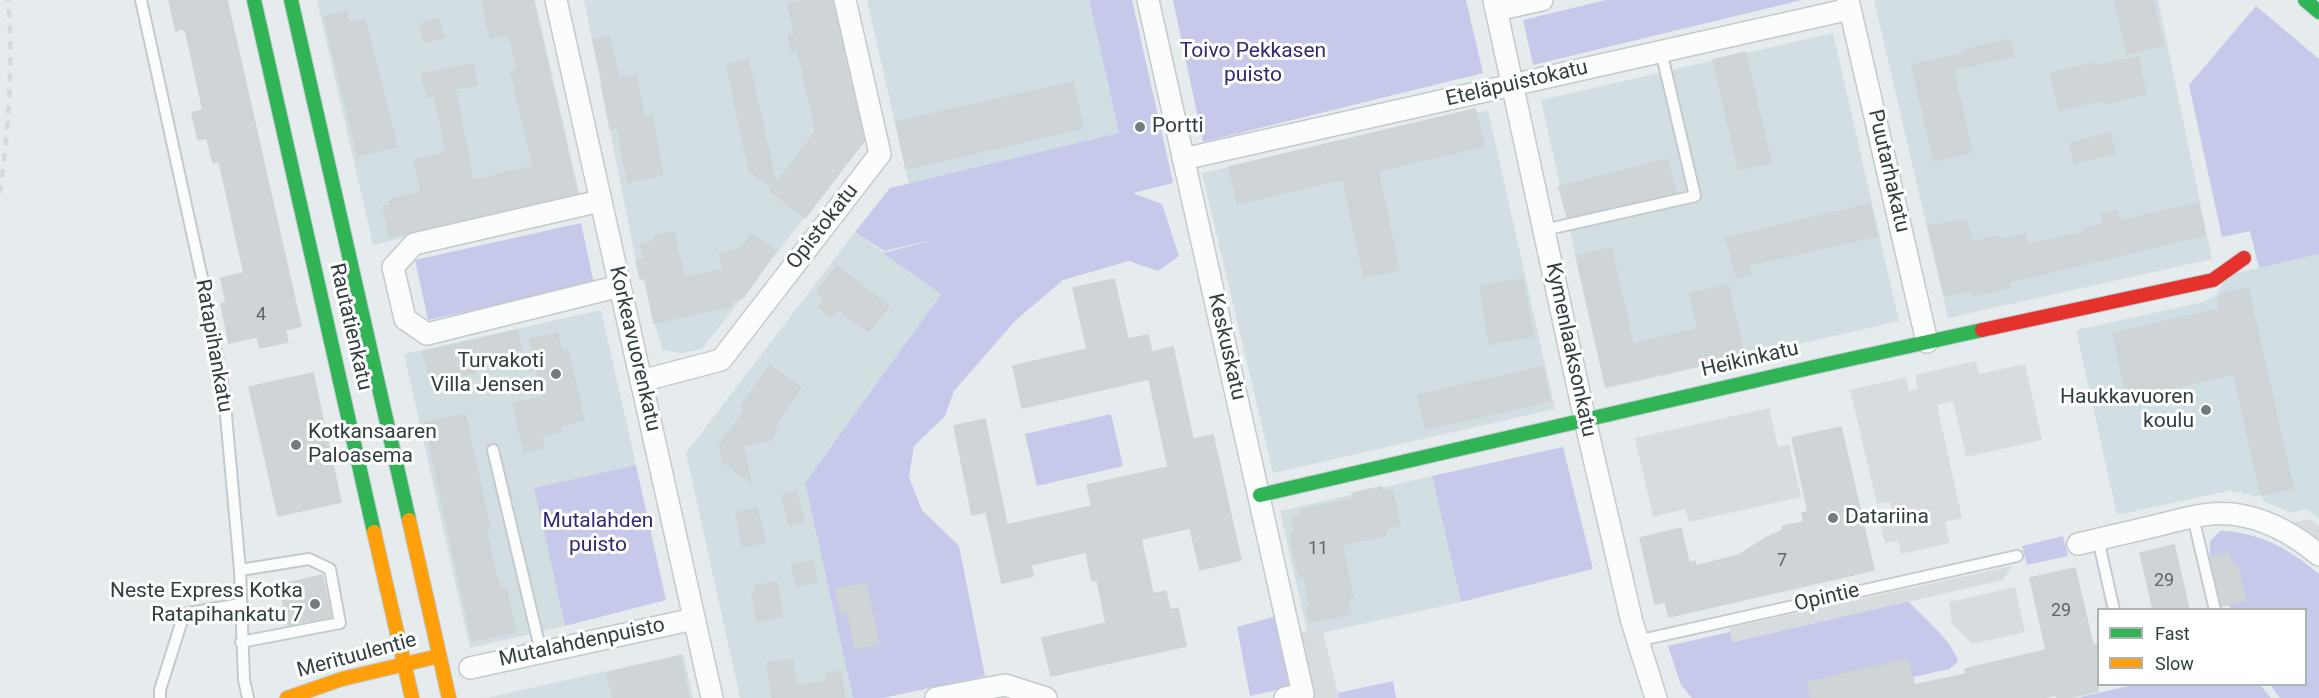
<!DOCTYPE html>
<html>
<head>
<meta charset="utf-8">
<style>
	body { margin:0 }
	#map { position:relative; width:2319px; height:698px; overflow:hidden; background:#e6ecee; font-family:Roboto,sans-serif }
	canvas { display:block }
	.legend { position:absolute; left:2097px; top:608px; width:210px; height:78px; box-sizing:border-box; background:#fff; border:2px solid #adb3b4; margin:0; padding:8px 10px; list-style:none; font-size:18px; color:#334043 }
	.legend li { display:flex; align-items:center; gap:12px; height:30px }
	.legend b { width:30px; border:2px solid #adb3b4 }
</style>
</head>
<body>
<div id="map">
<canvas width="2319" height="698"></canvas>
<ul class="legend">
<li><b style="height:8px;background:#30b455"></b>Fast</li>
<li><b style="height:8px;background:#ff9f0a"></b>Slow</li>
</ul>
</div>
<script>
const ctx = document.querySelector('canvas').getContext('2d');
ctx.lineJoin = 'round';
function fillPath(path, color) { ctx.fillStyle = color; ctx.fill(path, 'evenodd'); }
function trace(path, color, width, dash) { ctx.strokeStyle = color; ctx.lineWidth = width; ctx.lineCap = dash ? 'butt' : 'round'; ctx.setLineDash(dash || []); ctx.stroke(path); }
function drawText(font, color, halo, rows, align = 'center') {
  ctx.font = font + ' Roboto,sans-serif'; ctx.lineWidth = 6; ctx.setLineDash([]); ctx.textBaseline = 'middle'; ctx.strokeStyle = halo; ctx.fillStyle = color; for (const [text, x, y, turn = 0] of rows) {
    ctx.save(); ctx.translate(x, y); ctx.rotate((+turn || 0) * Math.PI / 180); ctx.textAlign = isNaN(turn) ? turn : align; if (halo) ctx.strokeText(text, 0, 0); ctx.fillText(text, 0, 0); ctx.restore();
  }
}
const residential = new Path2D(`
	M317,0H535L580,197L373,245Z
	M584,0H832L864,141L702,349L683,353L663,350L654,323L645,280L640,278L636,261Z
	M1874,0H2158L2212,259L1948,318Z
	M1833,33L1899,321L1605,389L1541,100Z
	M1488,110L1555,409L1273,473L1202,173Z
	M855,232L941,294L805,483L853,698H740L686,453Z
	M601,310L636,465L534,488L565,626L470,648L404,354Z
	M1432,476L1461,602L1308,636L1280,511Z
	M683,654L693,698H486Z`);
const education = new Path2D(`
	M867,0H1089L1119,134L909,185Z
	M2319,254V519L2307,509L2291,513L2263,501L2262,495L2252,497L2251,493L2242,495L2241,491L2233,493L2232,490L2117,515L2076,330L2203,302L2216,295L2228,275Z`);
const green = new Path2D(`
	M1089,0H1132L1173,183L1133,193L1162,204L1179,256L1158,271L1129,261L1063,280L1015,321L954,391L945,416L914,446L909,477L922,510L959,546L985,676L883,698H853L805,483L941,294L883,253L941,238L884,251L855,232L890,188L1119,133Z
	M1173,0H1466L1483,73L1203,142Z
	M1606,0H1802L1533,65L1523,20Z
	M2256,6L2319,59V254L2259,268L2250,231L2222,237L2189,85Z
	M581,223L594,284L428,320L415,260Z
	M1111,414L1123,466L1037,486L1025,434Z
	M1563,447L1593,569L1461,602L1432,476Z
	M636,465L666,600L565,626L534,488Z
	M2220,531C2260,532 2289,549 2319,574V698H2280L2270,685L2306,684V610L2231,609L2229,605L2246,601L2237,564L2232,565L2229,553L2210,557V541Z
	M2063,536L2068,556L2027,565L2022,546Z
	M1908,601C1923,617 1953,641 1958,662L1949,669L1821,698H1692L1681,685L1668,646L1730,632L1733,642Z
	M1277,616L1294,686L1250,696L1237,627Z
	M1393,681L1396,698H1339L1338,693Z
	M2133,685H2260L2271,698H2076Z`);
const parking = new Path2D(`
	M1976,361L1979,374L2025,364L2042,440L1966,457L1953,401L1937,405L1962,518L1945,522L1950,543L1901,554L1898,541L1885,543L1880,523L1894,520L1890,502L1877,504L1850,390L1906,377L1909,391L1918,389L1915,375Z
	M1769,408L1778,447L1789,444L1801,497L1689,522L1685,509L1653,517L1635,438Z
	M2310,519L2319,526V546L2290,523Z
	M2012,566L2003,580L1732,642L1729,628Z
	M2015,587L2025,632L1972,644L1952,624L1949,602Z
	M1322,627L1339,698H1285L1302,694L1290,635Z`);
const building = new Path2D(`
	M169,0H227L301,326L285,330L288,342L260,348L257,337L229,343L221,304L226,303L221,278L244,273L219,161L213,163L207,138L198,140L192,113L203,110L185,28L176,31Z
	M482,0H533L577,193L390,237L383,207L391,205L390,200L421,192L414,160L446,153L435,96L427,98L422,74L473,64L477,85L455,89L473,181L533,166L511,72L518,70L509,34L490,38Z
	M807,0H832L864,141L805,218L770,191L773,188L749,171L727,65L748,59L776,184L816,131L798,51L792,52L788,36L795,35L788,4Z
	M2115,0H2153L2163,45L2127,54Z
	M346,11L349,23L365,19L397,146L358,156L324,17Z
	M439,19L443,38L424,42L420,24Z
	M609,36L619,79L636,75L644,117L652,116L663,175L628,182L617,127L610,129L601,82H603L593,40Z
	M2009,39L2014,56L1953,70L1972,152L1934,161L1912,65L1962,54V51Z
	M1745,52L1771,162L1739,170L1713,60Z
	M2138,57L2146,94L2103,104L2102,100L2059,110L2050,73L2096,63L2097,66Z
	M1073,82L1083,128L906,169L896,122Z
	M1475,109L1484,146L1378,171L1399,270L1364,277L1343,179L1238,204L1229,167Z
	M2110,133L2115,153L2075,163L2070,143Z
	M1667,159L1676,193L1567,217L1559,187Z
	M2198,203L2205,235L2009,282L2010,287L1972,296L1971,290L1945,296L1928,226L1966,220L1972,242L1998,236L1999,240L2025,234L2027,245L2085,232L2084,229L2104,224L2101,214L2117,211L2119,221Z
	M1870,204L1877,236L1749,265L1751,275L1737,278L1726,238Z
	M674,232L684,278L723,269L719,254L741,248L752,234L776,251L743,298L731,301L732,306L654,323L645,280L640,278L636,261L644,259L641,245L655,241L654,236Z
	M1611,248L1633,344L1698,329L1690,294L1728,285L1744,356L1606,386L1576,256Z
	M837,266L889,306L868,332L838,309L832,317L819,307L825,300L816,293Z
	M1114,279L1128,339L1148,335L1152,352L1173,347L1193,439L1213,435L1241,560L1200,570L1190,528L1141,539L1153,594L1166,591L1170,610L1178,608L1186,646L1051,676L1042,638L1106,623L1097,580L1092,581L1086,552L1031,565L1033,576L1002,583L986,512L972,515L954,426L985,419L1007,525L1092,506L1087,485L1168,467L1149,379L1022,408L1013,366L1087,349L1073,288Z
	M1523,279L1533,336L1489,344L1480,286Z
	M2248,288L2293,488L2261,495L2234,374L2127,398L2113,333L2219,309L2217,298L2225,293Z
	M517,330L522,350L487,358L488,362L474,365L476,373L460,377L459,371L429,378L423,352Z
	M557,333L562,351L568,350L584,420L560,426L561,432L541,436L544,448L524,452L513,404L543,397L530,339Z
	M770,365L801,388L773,428L777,430L771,440L743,446L751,482L723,462L719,446L745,410L741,406Z
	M1543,367L1550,401L1426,429L1418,395Z
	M313,373L341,502L278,516L249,387Z
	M465,414L490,529L486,530L497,580H499L501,589L506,588L516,632L472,641L425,423Z
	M1841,427L1874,570L1669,617L1665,602L1655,604L1640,538L1681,528L1689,563L1695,561L1696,566L1739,555L1766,538L1783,530V526L1804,522L1802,513L1808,512L1792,438Z
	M1381,487L1382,492L1392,490L1400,526L1384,529L1386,535L1342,545L1353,597L1348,598L1351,614L1310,622L1307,608L1310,607L1304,576L1299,577L1290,535L1296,533L1292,518L1302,516L1301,510L1354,499L1352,493Z
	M796,491L804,521L789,525L782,495Z
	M757,508L765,542L743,547L736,513Z
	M2174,545L2189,609H2153L2140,553Z
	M2229,553L2232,565L2237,564L2246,601L2222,606L2210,557Z
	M813,561L817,582L796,586L792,565Z
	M2075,568L2093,645L2098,644V691L2069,698H2057L2056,695L2042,698H1811L1807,682L1908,659L1914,685L1966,674L1965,669L2046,650L2030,578Z
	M322,575L331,617L288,625L279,585Z
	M777,582L783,616L757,621L752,594L756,593L755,586Z
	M866,583L879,644L855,649L848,613L841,614L836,589Z
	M680,656L689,698H613L607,673Z
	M792,659L796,686L827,681L826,674L840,671L845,698H772L767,663Z`);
const lane = new Path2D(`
	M141,0L202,278L224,393L240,570L244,680L248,698
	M1544,230L1695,196L1661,51
	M493,450L541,652
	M2193,517L2215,610
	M2098,539L2114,610
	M240,570L309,559L330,569L340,623L241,642
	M1637,641L2017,556
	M160,698V690L184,614L240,604`);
const street = new Path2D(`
	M556,0L712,698
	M1148,0L1303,694L1285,698
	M1494,0L1585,420L1632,622L1656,698
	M1848,0L1927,342
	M1496,10L1542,0
	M1183,159L1850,9
	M600,201L414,244L393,267L405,319L427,334L620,286
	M641,381L721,360L880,154L845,0
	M2078,544C2104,538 2129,532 2155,526C2180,520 2206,511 2232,514C2266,518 2294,534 2319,555
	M470,668L694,619
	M936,698L1005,685L1046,698`);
const fast = new Path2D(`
	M254,0L374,532
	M291,0L409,520
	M2305,0L2319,12
	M1260,495L1814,367L1982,330`);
const slow = new Path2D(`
	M409,520L449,698
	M374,532L412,698
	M287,698L342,679L439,656`);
const jam = new Path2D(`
	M1982,330L2213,280L2244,258`);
const rail = new Path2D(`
	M0,193C8,130 14,63 8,0`);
const markers = [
	[1140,127,6,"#727c7f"],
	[556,374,6,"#727c7f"],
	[2206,410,6,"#727c7f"],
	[296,445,6,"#727c7f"],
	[1833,518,6,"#727c7f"],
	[315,604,6,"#727c7f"]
];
const numberNames = [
	["4",261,315],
	["11",1318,549],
	["7",1782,561],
	["29",2164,581],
	["29",2061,611]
];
const parkNames = [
	["Toivo Pekkasen",1253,52],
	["puisto",1253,76],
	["Mutalahden",598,522],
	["puisto",598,546]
];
const streetNames = [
	["Eteläpuistokatu",1517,84,-13],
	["Puutarhakatu",1888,171,77],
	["Opistokatu",823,227,-52],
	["Rautatienkatu",350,327,77],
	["Ratapihankatu",213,346,80],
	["Keskuskatu",1226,347,77],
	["Korkeavuorenkatu",634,349,77],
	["Kymenlaaksonkatu",1570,350,78],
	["Heikinkatu",1750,360,-13],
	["Opintie",1827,598,-13],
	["Mutalahdenpuisto",582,643,-12],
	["Merituulentie",357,656,-15]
];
const poiNames = [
	["Portti",1152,127],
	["Turvakoti",544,362,"right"],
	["Villa Jensen",544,386,"right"],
	["Haukkavuoren",2194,398,"right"],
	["koulu",2194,422,"right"],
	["Kotkansaaren",308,433],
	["Paloasema",308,457],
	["Datariina",1845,518],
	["Neste Express Kotka",303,592,"right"],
	["Ratapihankatu 7",303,616,"right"]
];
fillPath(residential, '#d3dee2');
fillPath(education, '#d1dfe5');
fillPath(green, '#c6c9e9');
fillPath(parking, '#d7dddf');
fillPath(building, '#cfd5d7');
trace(building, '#ccd4d6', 1.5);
trace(lane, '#c4cacc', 14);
trace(street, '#c4cacc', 24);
trace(fast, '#bfcace', 16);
trace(slow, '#bfcace', 16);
trace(jam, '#bfcace', 16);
trace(lane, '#fbfcfc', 10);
trace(street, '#fbfcfc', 21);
trace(fast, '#30b455', 14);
trace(slow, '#ff9f0a', 14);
trace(jam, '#e5322d', 14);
trace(rail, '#d7d8d8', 4.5, [8, 8]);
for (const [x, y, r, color] of markers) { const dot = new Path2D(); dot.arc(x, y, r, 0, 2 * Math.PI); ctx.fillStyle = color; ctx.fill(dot); trace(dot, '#fff', 2); }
drawText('18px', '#5b6669', null, numberNames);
drawText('21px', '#352972', '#fff', parkNames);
drawText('21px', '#334043', '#fff', streetNames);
drawText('21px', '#334043', '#fff', poiNames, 'left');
</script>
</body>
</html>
